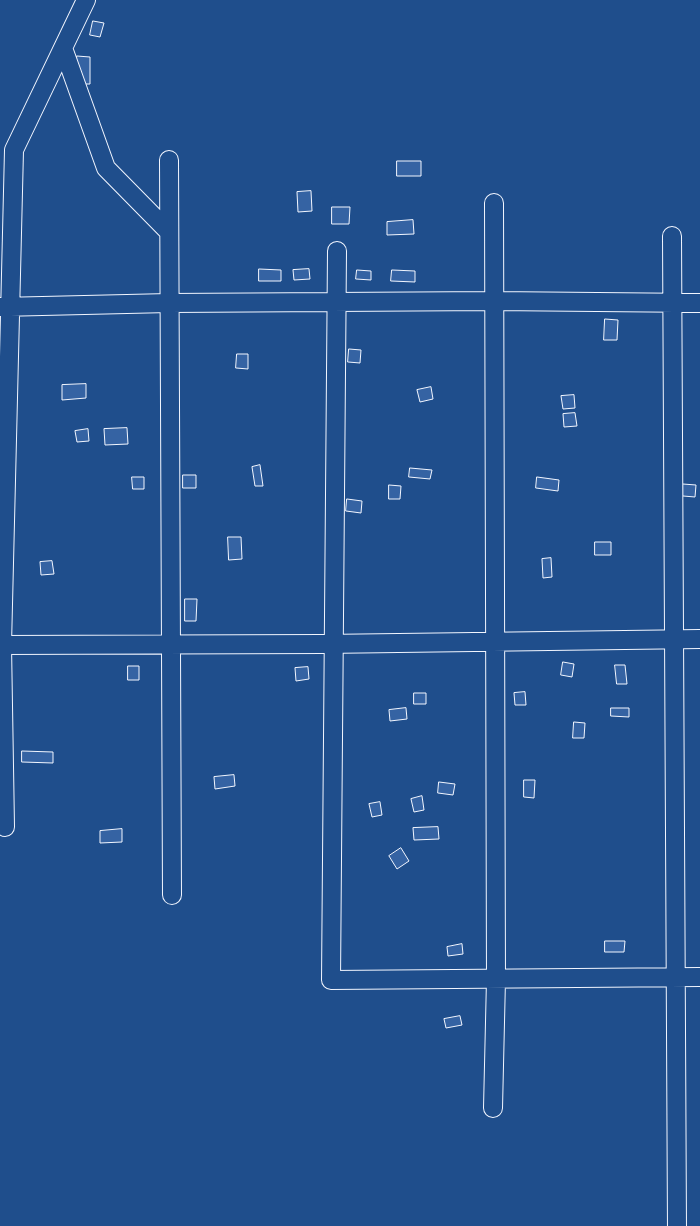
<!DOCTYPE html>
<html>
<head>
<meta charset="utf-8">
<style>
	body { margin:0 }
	canvas { display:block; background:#1f4e8c }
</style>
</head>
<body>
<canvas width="700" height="1226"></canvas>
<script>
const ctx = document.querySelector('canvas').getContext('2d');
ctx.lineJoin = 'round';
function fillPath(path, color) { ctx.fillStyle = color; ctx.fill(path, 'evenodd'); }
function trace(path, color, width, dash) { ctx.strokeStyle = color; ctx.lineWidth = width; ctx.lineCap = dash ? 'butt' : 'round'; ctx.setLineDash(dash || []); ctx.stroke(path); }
const building = new Path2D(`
	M93,21L104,23L100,37L90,35Z
	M77,56L90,57V84H77Z
	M397,161H421V176H397Z
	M311,191L312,211L298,212L297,192Z
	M332,207H350L349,224H332Z
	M413,220L414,234L387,235V222Z
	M259,269L281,270V281H259Z
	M309,269L310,279L294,280L293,270Z
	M357,270L371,271V280L356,279Z
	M392,270L415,271V282L391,281Z
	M605,319L618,320L617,340H604Z
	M349,349L361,350L360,363L348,362Z
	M237,354H248V369L236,368Z
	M86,384V398L62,400V385Z
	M431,387L433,399L420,402L417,390Z
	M574,395L575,408L563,409L561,396Z
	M575,413L577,426L564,427L563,414Z
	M127,428L128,444L105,445L104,429Z
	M88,429L89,441L77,442L75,431Z
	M260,465L263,486H255L252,467Z
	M410,468L432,470L430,479L409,477Z
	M183,475H196V488H183Z
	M132,477H144V489H133Z
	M537,477L559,480L558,491L536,488Z
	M683,484L696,485L695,497L683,496Z
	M389,485L401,486L400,499H389Z
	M347,499L362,501L361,513L346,511Z
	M228,537H241L242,559L229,560Z
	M595,542H611V555H595Z
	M551,558L552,577L543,578L542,559Z
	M52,561L54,574L41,575L40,562Z
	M185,599H197L196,621H185Z
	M563,662L574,664L572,677L561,675Z
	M615,665H625L627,684H617Z
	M128,666H139V680H128Z
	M308,667L309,679L296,681L295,668Z
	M525,692L526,705H515L514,693Z
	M414,693H426V704H414Z
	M406,708L407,719L390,721L389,710Z
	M611,708H629V717L611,716Z
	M574,722L585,723L584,738H573Z
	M22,751L53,752V763L22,762Z
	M234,775L235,786L215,789L214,777Z
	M524,780H535L534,798L524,797Z
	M439,782L455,784L453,795L438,793Z
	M422,796L424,810L414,812L411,799Z
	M380,802L382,815L372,817L369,804Z
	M438,827L439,839L414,840L413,828Z
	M122,829V842L100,843V831Z
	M401,848L409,861L397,869L389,856Z
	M605,941H625L624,952H605Z
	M462,944L463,954L448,956L447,947Z
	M460,1016L462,1025L446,1028L444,1019Z`);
const minor = new Path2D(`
	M63,48L106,168L169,232
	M169,160L172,895
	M672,236L677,1226
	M337,251L331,980L700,977
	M0,307L169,303L494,301L700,303
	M0,645L323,644L700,639
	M5,827L2,645L14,150L86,0
	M493,1108L496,979L494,203`);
fillPath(building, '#3563a3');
trace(building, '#f2f6ff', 1);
trace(minor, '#f2f6ff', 20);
trace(minor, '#1f4e8c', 18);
</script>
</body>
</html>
